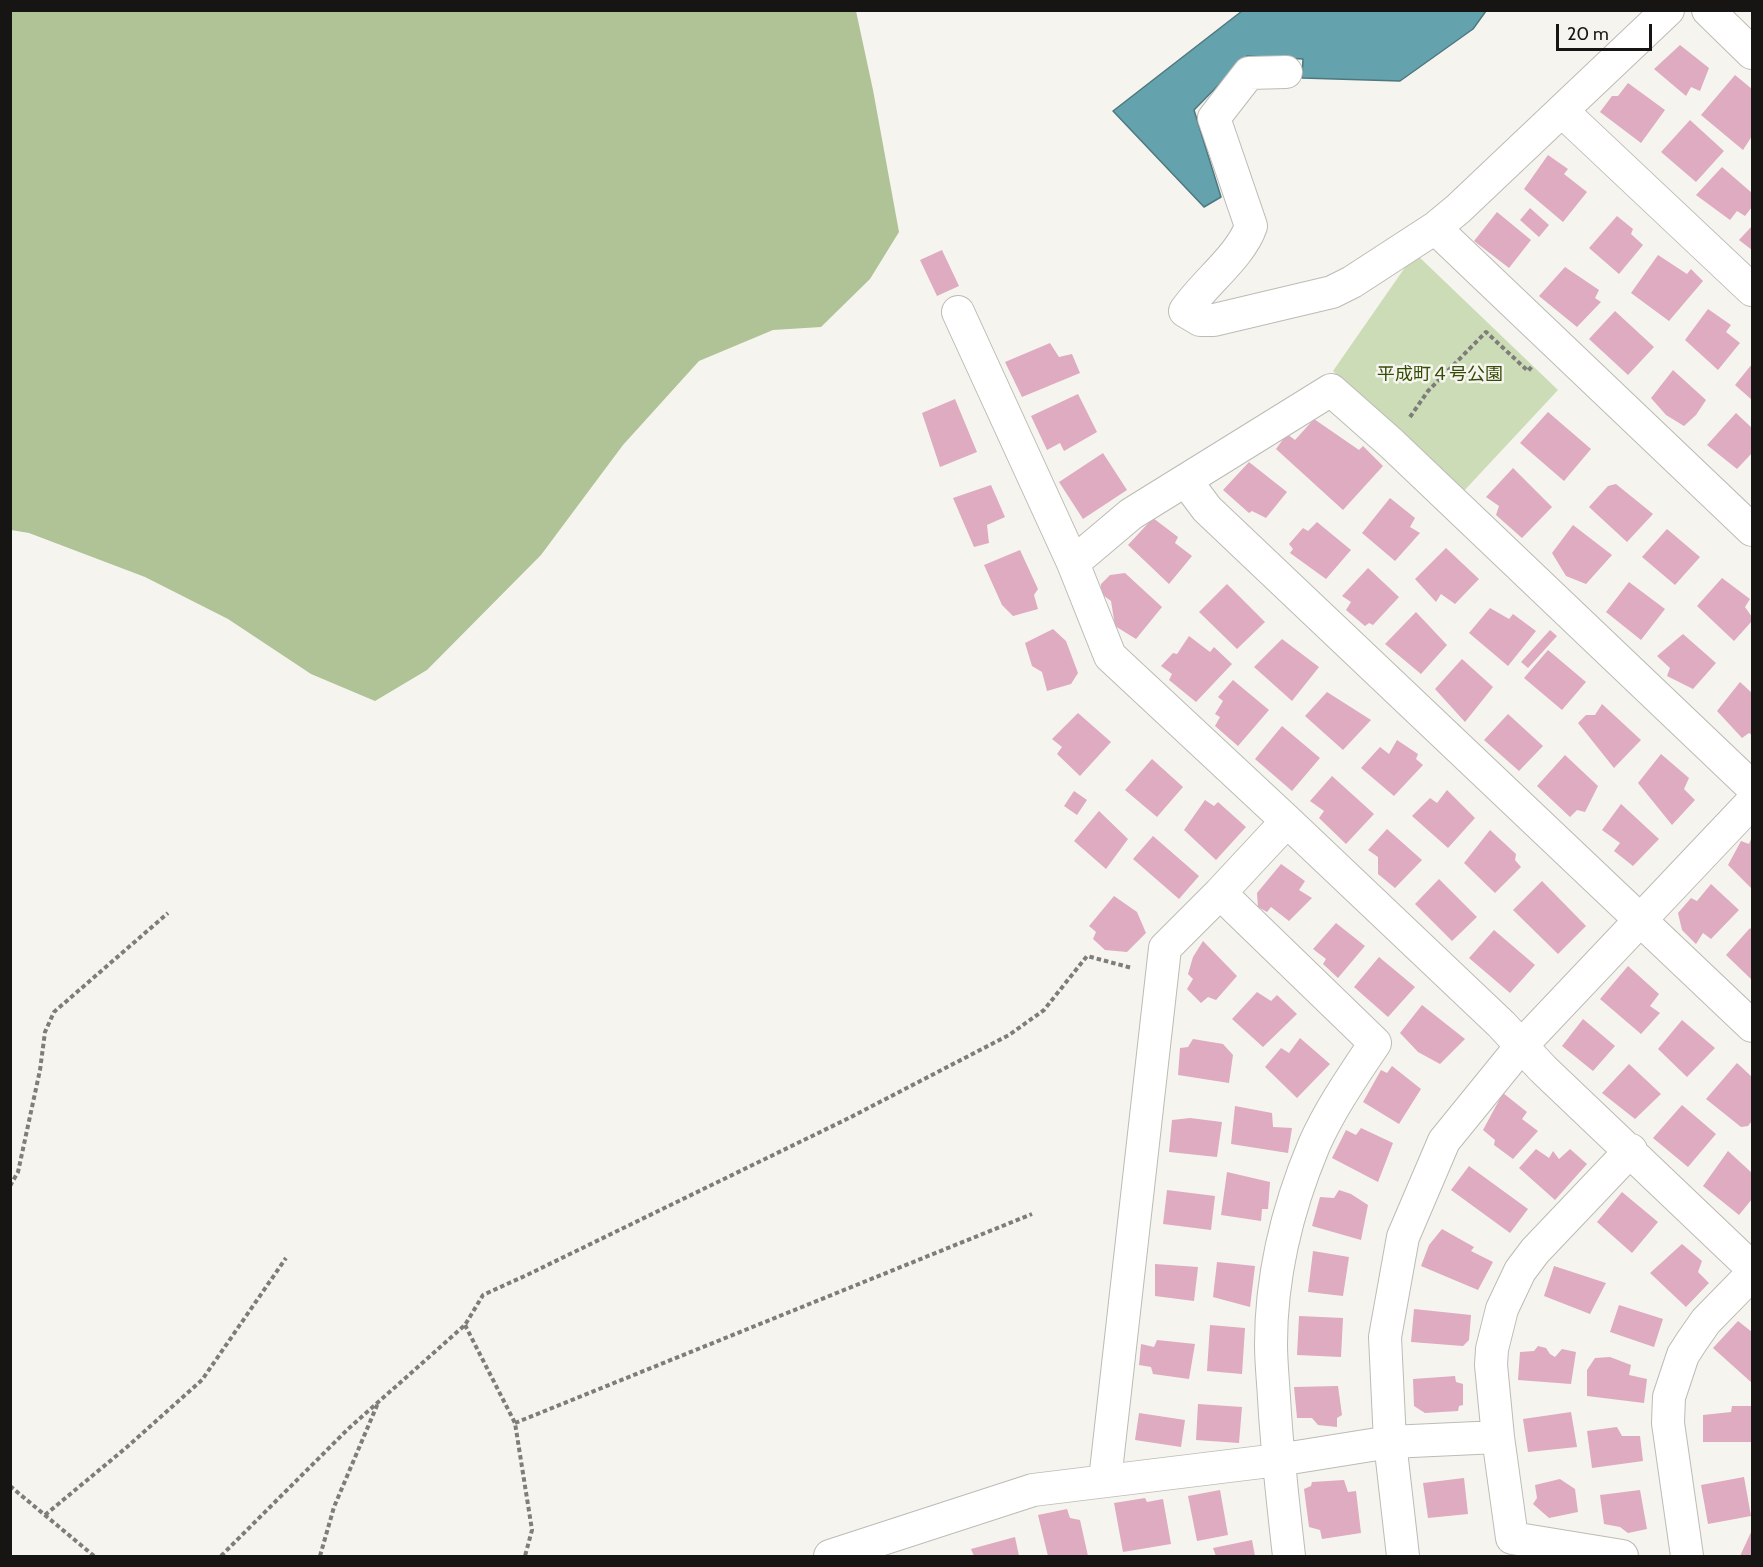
<!DOCTYPE html>
<html>
<head>
<meta charset="utf-8">
<style>
	body { margin:0 }
	#map { position:relative; width:1763px; height:1567px; overflow:hidden; background:#f6f4ef; font-family:Cabin,sans-serif }
	canvas { display:block }
	.frame { position:absolute; inset:0; border:12px solid #161514; pointer-events:none }
	.scale { position:absolute; left:1556px; top:24px; width:96px; height:27px; box-sizing:border-box; border:3px solid #161514; border-top:0; padding-left:8px; font-size:18px; line-height:21px; white-space:nowrap; color:#161514; -webkit-text-stroke:4px #f6f4ef; paint-order:stroke }
</style>
</head>
<body>
<div id="map">
<canvas width="1763" height="1567"></canvas>
<div class="frame"></div>
<div class="scale">20 m</div>
</div>
<script>
const ctx = document.querySelector('canvas').getContext('2d');
ctx.lineJoin = 'round';
function fillPath(path, color) { ctx.fillStyle = color; ctx.fill(path, 'evenodd'); }
function trace(path, color, width, dash) { ctx.strokeStyle = color; ctx.lineWidth = width; ctx.lineCap = dash ? 'butt' : 'round'; ctx.setLineDash(dash || []); ctx.stroke(path); }
function drawText(font, color, halo, rows, align = 'center') {
  ctx.font = font + ' Cabin,"Noto Sans JP",sans-serif'; ctx.lineWidth = 5; ctx.setLineDash([]); ctx.textBaseline = 'middle'; ctx.strokeStyle = halo; ctx.fillStyle = color; for (const [text, x, y, turn = 0] of rows) {
    ctx.save(); ctx.translate(x, y); ctx.rotate((+turn || 0) * Math.PI / 180); ctx.textAlign = isNaN(turn) ? turn : align; if (halo) ctx.strokeText(text, 0, 0); ctx.fillText(text, 0, 0); ctx.restore();
  }
}
const green = new Path2D(`
	M1415,253L1558,390L1462,493L1333,371Z`);
const forest = new Path2D(`
	M11,10L856,11L873,90L899,232L870,279L821,327L773,330L699,361L623,445L541,555L427,670L375,701L311,674L228,619L145,577L29,533L11,530Z`);
const water = new Path2D(`
	M1242,11H1486L1473,29L1400,81L1302,78L1303,59L1247,56L1194,110L1221,197L1204,207L1113,111Z`);
const building = new Path2D(`
	M1680,45L1709,68L1700,91L1691,87L1686,96L1654,69Z
	M1735,75L1752,89V136L1743,150L1701,115Z
	M1628,83L1665,110L1641,143L1600,112L1612,96H1618Z
	M1690,120L1724,151L1696,182L1661,152Z
	M1548,155L1568,169L1564,174L1587,192L1563,222L1524,189Z
	M1722,167L1752,193V207L1745,216L1737,211L1730,220L1696,195Z
	M1530,208L1549,225L1539,237L1520,220Z
	M1497,212L1531,240L1509,268L1474,241Z
	M1617,216L1633,229L1631,234L1643,245L1619,274L1589,248Z
	M1752,226V250L1739,240Z
	M942,250L959,286L937,296L920,260Z
	M1658,255L1687,274L1691,269L1703,281L1669,321L1631,293Z
	M1565,267L1599,290L1595,298L1601,302L1577,327L1539,296Z
	M1708,309L1731,325L1726,332L1740,343L1718,370L1685,340Z
	M1615,311L1654,347L1628,375L1589,339Z
	M1050,343L1059,357L1072,354L1080,373L1022,397L1005,362Z
	M1752,364V400L1735,385Z
	M1673,370L1706,400L1696,415L1684,426L1666,415L1651,398Z
	M1078,394L1097,432L1064,451L1060,443L1047,450L1031,416Z
	M955,399L977,452L940,467L922,413Z
	M1548,412L1591,449L1564,481L1520,443Z
	M1736,413L1752,428V453L1737,469L1707,445Z
	M1314,419L1359,450L1363,446L1383,466L1343,510L1276,449L1287,434L1295,440Z
	M1103,453L1127,490L1083,519L1059,482Z
	M1249,462L1287,492L1266,518L1252,511L1249,513L1223,490Z
	M1513,468L1552,507L1522,538L1496,515L1499,506L1486,497Z
	M1616,484L1653,514L1627,542L1589,507L1608,486Z
	M991,485L1005,517L987,525L989,543L974,547L953,498Z
	M1390,498L1415,518L1410,527L1420,533L1395,561L1362,533Z
	M1153,518L1178,537L1175,543L1192,556L1169,584L1128,545Z
	M1317,522L1351,550L1326,579L1290,553L1293,549L1289,544L1303,528L1308,531Z
	M1573,525L1612,555L1586,584L1566,576L1552,553Z
	M1667,529L1700,557L1675,585L1642,557Z
	M1446,548L1479,579L1455,604L1441,594L1436,602L1415,579Z
	M1020,550L1038,589L1034,595L1038,609L1013,616L1002,605L984,565Z
	M1368,568L1399,597L1373,625L1369,623L1365,626L1346,610L1351,602L1342,596Z
	M1125,573L1162,607L1136,639L1115,626L1111,601L1100,593L1101,584L1110,575Z
	M1722,578L1750,599L1745,607L1752,617V621L1734,641L1697,606Z
	M1629,582L1665,609L1641,640L1606,612Z
	M1227,584L1265,622L1237,649L1199,612Z
	M1490,608L1509,619L1513,614L1536,631L1508,666L1469,633Z
	M1416,612L1447,645L1421,674L1385,644Z
	M1053,629L1066,641L1078,673L1071,684L1047,691L1042,672L1032,666L1025,643Z
	M1550,630L1557,636L1528,668L1521,662Z
	M1683,634L1716,663L1693,689L1667,676L1670,668L1657,656Z
	M1189,636L1210,652L1214,647L1232,664L1196,702L1169,680L1172,674L1161,666L1173,653L1177,654Z
	M1282,639L1319,667L1292,701L1254,667Z
	M1548,650L1586,682L1562,710L1524,678Z
	M1462,659L1493,687L1465,722L1435,689Z
	M1233,680L1269,710L1238,746L1215,726L1220,717L1215,714L1223,701L1218,697Z
	M1740,682L1752,693V735L1749,733L1742,738L1717,711Z
	M1327,692L1371,720L1343,750L1305,716Z
	M1602,704L1641,740L1614,768L1578,723L1586,715H1595Z
	M1078,713L1111,742L1080,776L1057,754L1062,747L1052,739Z
	M1508,714L1543,746L1519,771L1484,740Z
	M1282,726L1320,758L1292,791L1255,759Z
	M1397,740L1418,754L1416,759L1423,765L1394,796L1361,768L1380,747L1389,754Z
	M1661,754L1689,778L1684,789L1695,800L1672,825L1638,783Z
	M1565,755L1598,786L1585,812L1577,810L1570,817L1537,786Z
	M1152,759L1183,787L1157,817L1125,790Z
	M1332,776L1374,814L1346,844L1319,818L1324,811L1310,801Z
	M1447,790L1475,818L1448,848L1412,816L1430,798L1437,803Z
	M1074,791L1087,800L1077,815L1064,806Z
	M1205,800L1214,806L1218,802L1246,827L1216,860L1184,830Z
	M1621,804L1659,839L1633,866L1614,851L1620,843L1602,830Z
	M1099,811L1128,839L1106,869L1074,841Z
	M1387,829L1422,860L1395,888L1378,874V857L1368,850Z
	M1490,830L1516,854L1515,860L1521,867L1495,893L1464,863Z
	M1153,836L1199,876L1179,899L1133,859Z
	M1752,837V889L1728,865L1741,841L1749,844Z
	M1281,864L1305,881L1299,890L1312,898L1289,921L1271,907L1267,912L1258,907L1257,893Z
	M1439,879L1477,917L1452,941L1415,904Z
	M1542,881L1586,926L1558,954L1513,910Z
	M1711,884L1739,910L1711,939L1703,933L1696,944L1682,930L1678,913L1691,898L1697,901Z
	M1114,896L1137,912L1146,933L1127,952L1105,950L1093,939L1096,932L1089,926Z
	M1336,923L1365,946L1338,978L1323,964L1326,959L1313,949Z
	M1750,928L1752,930V980L1726,955Z
	M1494,930L1535,965L1510,993L1469,958Z
	M1203,941L1237,976L1216,1000L1208,997L1201,1003L1187,989L1193,979L1188,974L1193,957Z
	M1379,957L1415,987L1388,1017L1354,987Z
	M1628,966L1659,994L1650,1006L1660,1013L1641,1034L1600,999Z
	M1257,992L1271,1001L1277,995L1297,1014L1263,1047L1232,1019Z
	M1422,1005L1465,1039L1440,1064L1418,1052L1400,1033Z
	M1583,1019L1615,1046L1593,1071L1562,1046Z
	M1682,1020L1715,1048L1687,1077L1658,1049Z
	M1300,1038L1330,1064L1297,1098L1265,1067L1281,1048L1289,1053Z
	M1193,1039L1223,1044L1233,1055L1229,1083L1178,1075L1180,1048L1188,1047Z
	M1737,1063L1752,1077V1121L1748,1126L1741,1127L1706,1099Z
	M1629,1064L1661,1094L1635,1119L1602,1093Z
	M1392,1066L1421,1089L1399,1124L1363,1102L1381,1070L1387,1073Z
	M1503,1093L1527,1112L1522,1119L1538,1131L1513,1159L1494,1145L1495,1140L1483,1130Z
	M1682,1105L1716,1134L1688,1167L1653,1138Z
	M1235,1106L1272,1113L1273,1127L1292,1128L1288,1153L1231,1144Z
	M1190,1118L1222,1122L1217,1157L1169,1152L1172,1120Z
	M1361,1128L1393,1143L1378,1182L1332,1158L1346,1130L1356,1135Z
	M1536,1149L1549,1158L1553,1151L1559,1159L1570,1149L1587,1164L1555,1200L1519,1168Z
	M1728,1151L1752,1173V1199L1739,1215L1703,1186Z
	M1469,1166L1528,1209L1510,1233L1451,1190Z
	M1227,1172L1270,1182L1268,1209H1262L1261,1221L1221,1215Z
	M1167,1190L1215,1196L1211,1230L1163,1224Z
	M1339,1190L1351,1194L1368,1205L1361,1240L1312,1226L1320,1197L1334,1198Z
	M1622,1192L1658,1222L1632,1253L1597,1222Z
	M1442,1229L1474,1247L1471,1251L1493,1262L1478,1290L1421,1266L1429,1245Z
	M1682,1244L1702,1261L1698,1272L1709,1283L1686,1307L1650,1273Z
	M1313,1251L1349,1257L1343,1296L1308,1292Z
	M1217,1262L1255,1266L1250,1307L1213,1297Z
	M1155,1264L1198,1267L1194,1301L1155,1296Z
	M1554,1266L1606,1283L1590,1314L1544,1296Z
	M1619,1305L1663,1319L1654,1347L1610,1332Z
	M1414,1309L1471,1315L1469,1340L1463,1346L1411,1342Z
	M1299,1316L1343,1318L1341,1357L1297,1355Z
	M1738,1321L1752,1332V1383L1713,1348Z
	M1210,1325L1245,1328L1242,1374L1207,1371Z
	M1157,1340L1195,1344L1189,1379L1153,1374L1151,1367L1139,1365L1141,1344L1154,1347Z
	M1538,1346L1546,1348L1550,1354L1555,1357L1562,1349L1576,1352L1571,1384L1518,1380L1520,1352L1534,1351Z
	M1610,1357L1631,1365L1629,1375L1647,1379L1644,1403L1587,1396V1370L1595,1358Z
	M1455,1376L1456,1382L1463,1384V1405L1459,1406L1458,1411L1425,1413L1414,1406L1413,1379Z
	M1338,1386L1342,1415L1337,1418V1427L1318,1425L1312,1418H1297L1294,1387Z
	M1198,1404L1242,1407L1239,1443L1196,1440Z
	M1732,1406H1752V1442H1703V1415L1731,1412Z
	M1571,1412L1577,1447L1528,1452L1523,1419Z
	M1139,1413L1185,1420L1181,1447L1135,1440Z
	M1617,1427L1622,1436H1640L1643,1461L1592,1468L1587,1431Z
	M1744,1477L1751,1516L1708,1524L1701,1485Z
	M1464,1478L1468,1514L1428,1518L1423,1483Z
	M1560,1479L1575,1489L1578,1512L1549,1518L1533,1504L1537,1498L1535,1485Z
	M1344,1480L1348,1492L1356,1491L1361,1533L1322,1539L1320,1530L1309,1527L1304,1489L1311,1486L1312,1482Z
	M1220,1490L1228,1535L1197,1541L1188,1496Z
	M1640,1490L1647,1529L1628,1533L1620,1527L1604,1524L1600,1495Z
	M1145,1498L1147,1502L1163,1499L1171,1544L1123,1552L1114,1503Z
	M1067,1509L1070,1518L1080,1520L1088,1556H1048L1038,1515Z
	M1752,1530V1556H1740Z
	M1015,1537L1019,1556H974L971,1549Z
	M1252,1540L1255,1556H1216L1213,1548Z`);
const path = new Path2D(`
	M1410,417L1428,391L1486,332L1528,371L1533,365
	M10,1186L18,1172L40,1070L45,1032L54,1012L168,913
	M465,1325L515,1423L532,1530L525,1556
	M515,1423L1032,1214
	M10,1486L94,1556
	M45,1515L127,1447L202,1380L286,1258
	M221,1556L348,1429L465,1325L483,1295L529,1274L849,1118L1009,1035L1044,1010L1087,956L1132,968
	M320,1556L334,1507L378,1403`);
const minor = new Path2D(`
	M1708,10L1752,53
	M1286,72L1249,73L1214,118L1251,226C1241,256 1204,283 1185,311L1200,320H1214L1332,292L1352,282L1435,228L1458,209L1668,10
	M1562,111L1752,290
	M1435,228L1752,530
	M958,312L1073,563L1110,656L1287,821L1501,1024L1543,1069L1752,1268
	M1186,481L1207,509L1752,1026
	M1073,563L1131,514L1331,390L1392,444L1752,787
	M1220,893L1375,1043C1353,1076 1330,1109 1314,1145C1288,1207 1271,1276 1271,1344C1271,1362 1273,1380 1274,1398C1277,1451 1283,1504 1289,1556
	M1105,1480L1165,948L1220,893L1287,821
	M830,1556L1033,1490L1278,1460L1390,1442L1498,1437
	M1403,1556L1390,1442L1385,1337L1403,1237L1444,1141L1522,1045L1752,802
	M1622,1556L1512,1538L1498,1437L1491,1365L1492,1349L1502,1309L1520,1271L1535,1251L1631,1150
	M1687,1556L1668,1423L1669,1397L1683,1355L1692,1341L1706,1321L1752,1274`);
const parkNames = [
	["平成町４号公園",1440,375]
];
fillPath(green, '#cbdcb6');
fillPath(forest, '#afc396');
fillPath(water, '#64a2ad');
trace(water, '#4d787f', 1.5);
fillPath(building, '#deabc0');
trace(minor, '#bdbbb6', 34);
trace(path, '#7e7d7a', 4, [4.5, 3]);
trace(minor, '#fff', 32);
drawText('18px', '#354c04', '#f6f4ef', parkNames);
</script>
</body>
</html>
